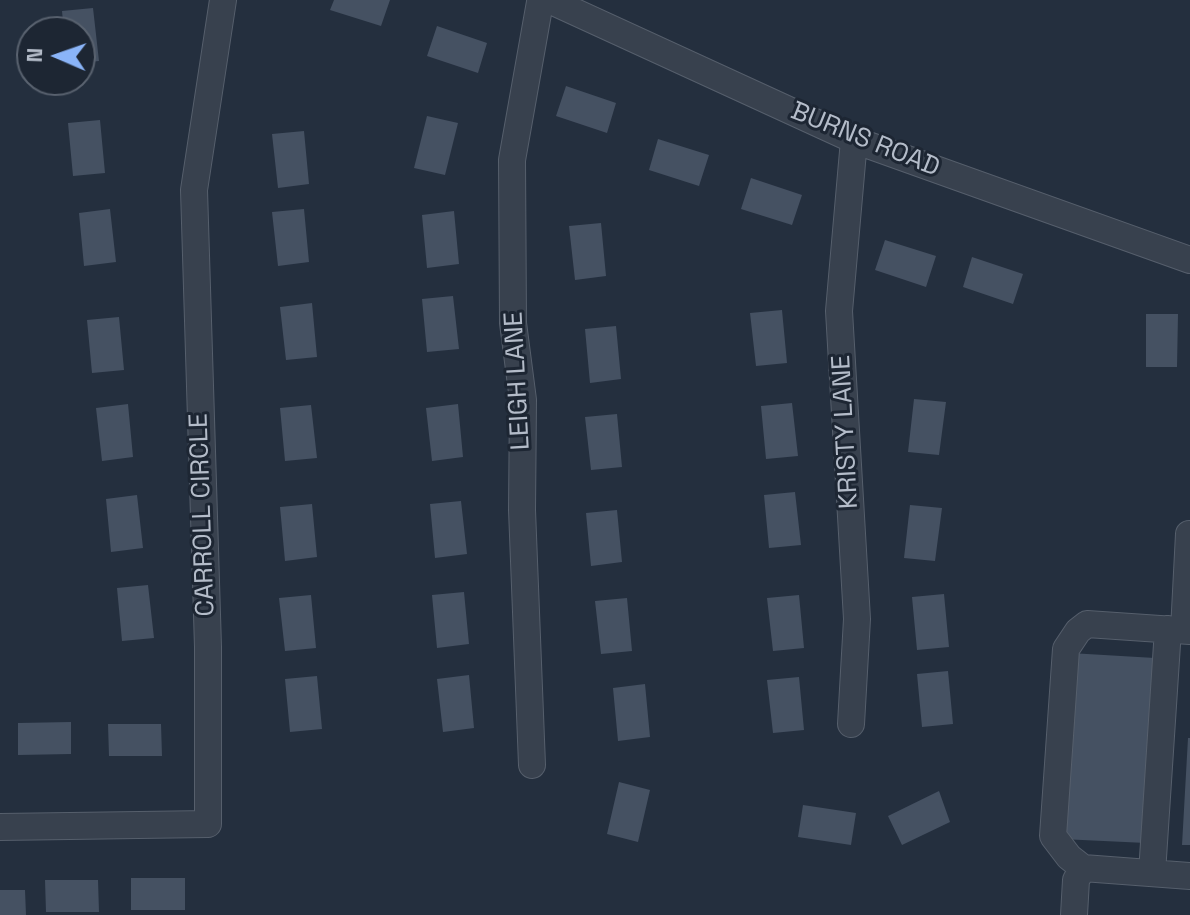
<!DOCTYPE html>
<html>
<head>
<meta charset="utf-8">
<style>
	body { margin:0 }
	#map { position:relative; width:1190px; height:915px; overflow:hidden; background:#242f3e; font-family:"Space Grotesk",sans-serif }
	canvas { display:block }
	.north { position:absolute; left:16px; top:16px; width:80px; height:80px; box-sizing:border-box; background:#1d2633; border:2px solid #59626f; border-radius:50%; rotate:272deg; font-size:22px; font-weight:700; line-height:32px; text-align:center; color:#b4bcc9 }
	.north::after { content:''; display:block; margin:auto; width:28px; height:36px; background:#8ab4f8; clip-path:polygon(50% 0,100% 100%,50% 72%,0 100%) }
</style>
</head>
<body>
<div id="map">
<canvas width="1190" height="915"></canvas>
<div class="north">N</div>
</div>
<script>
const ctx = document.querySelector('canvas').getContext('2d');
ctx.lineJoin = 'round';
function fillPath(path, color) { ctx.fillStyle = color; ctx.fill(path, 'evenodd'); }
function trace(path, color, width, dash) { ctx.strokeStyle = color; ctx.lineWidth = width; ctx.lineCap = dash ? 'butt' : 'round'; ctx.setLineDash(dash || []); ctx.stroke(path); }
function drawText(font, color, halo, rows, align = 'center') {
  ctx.font = font + ' "Space Grotesk",sans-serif'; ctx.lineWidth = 6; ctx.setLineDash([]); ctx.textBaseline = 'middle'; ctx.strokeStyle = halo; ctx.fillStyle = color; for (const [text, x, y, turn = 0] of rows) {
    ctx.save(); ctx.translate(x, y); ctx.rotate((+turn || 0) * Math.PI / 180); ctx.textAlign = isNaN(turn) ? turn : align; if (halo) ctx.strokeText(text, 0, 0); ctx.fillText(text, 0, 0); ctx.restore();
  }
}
const building = new Path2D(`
	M334,0H390L381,26L330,10Z
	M93,8L99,61L80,63V32H64L62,11Z
	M437,26L487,43L478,73L427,56Z
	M566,86L616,103L607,133L556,116Z
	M427,116L458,123L445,175L414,168Z
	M100,120L105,173L73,176L68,123Z
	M304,131L309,184L278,188L272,134Z
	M658,139L709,155L699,186L649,170Z
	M751,178L802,195L792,225L741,209Z
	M110,209L116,262L84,266L79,213Z
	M304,209L309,262L278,266L272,212Z
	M454,211L459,264L427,268L422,215Z
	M601,223L606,276L575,280L569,226Z
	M885,240L936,256L926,287L875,270Z
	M972,257L1023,274L1013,304L963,287Z
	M453,296L459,349L427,352L422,299Z
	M312,303L317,357L286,360L280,307Z
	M782,310L787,363L756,366L750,313Z
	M1146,314H1178L1177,367H1146Z
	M119,317L124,370L92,373L87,320Z
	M616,326L621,379L590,383L585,329Z
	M914,399L946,402L939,455L908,452Z
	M792,403L798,456L766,459L761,406Z
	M128,404L133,457L102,461L96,408Z
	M458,404L463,457L432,461L426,408Z
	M311,405L317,458L285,461L280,408Z
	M617,414L622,467L591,470L585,417Z
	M795,492L801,545L769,548L764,495Z
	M137,495L143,548L111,552L106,499Z
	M461,501L467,554L435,558L430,504Z
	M312,504L317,557L285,561L280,507Z
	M910,505L942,508L935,561L904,558Z
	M617,510L622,562L591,566L586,513Z
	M148,585L154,638L122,641L117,588Z
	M464,592L469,644L437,648L432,595Z
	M944,594L949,647L917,650L912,597Z
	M311,595L316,648L285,651L279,598Z
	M799,595L804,648L773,651L767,598Z
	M627,598L632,651L601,654L595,601Z
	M1070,653L1155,658L1146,843L1061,839Z
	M948,671L953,724L922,727L917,674Z
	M469,675L474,728L443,732L437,679Z
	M317,676L322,729L290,732L285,679Z
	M799,677L804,730L773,733L767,680Z
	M645,684L650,737L618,741L613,688Z
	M71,722V754L18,755V723Z
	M108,724H161L162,756H109Z
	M1188,738H1190V845H1182Z
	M619,782L650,790L638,842L607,834Z
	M939,791L950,822L902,845L888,816Z
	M803,805L856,813L851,845L798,837Z
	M131,878H185V910H131Z
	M45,880H98L99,912H46Z
	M0,890H25L26,915H0Z`);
const minor = new Path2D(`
	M549,0L854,140L1190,260
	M1184,630L1189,534
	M1190,631L1087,624L1078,631L1066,649L1053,836L1069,857L1083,868L1190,876
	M851,724L857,619L839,311L854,140
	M532,765L522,510L523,400L513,323L512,160L540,2L542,0
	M0,827L208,824V647L194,190L223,0
	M1152,873L1168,629
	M1074,915L1076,880L1083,868`);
const streetNames = [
	["BURNS ROAD",865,140,22],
	["LEIGH LANE",518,381,-93],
	["KRISTY LANE",846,432,-93],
	["CARROLL CIRCLE",203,515,-92]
];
fillPath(building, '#455162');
trace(minor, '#565f6c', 28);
trace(minor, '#38414e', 26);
drawText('26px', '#b4bcc9', '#1d2633', streetNames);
</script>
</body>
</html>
